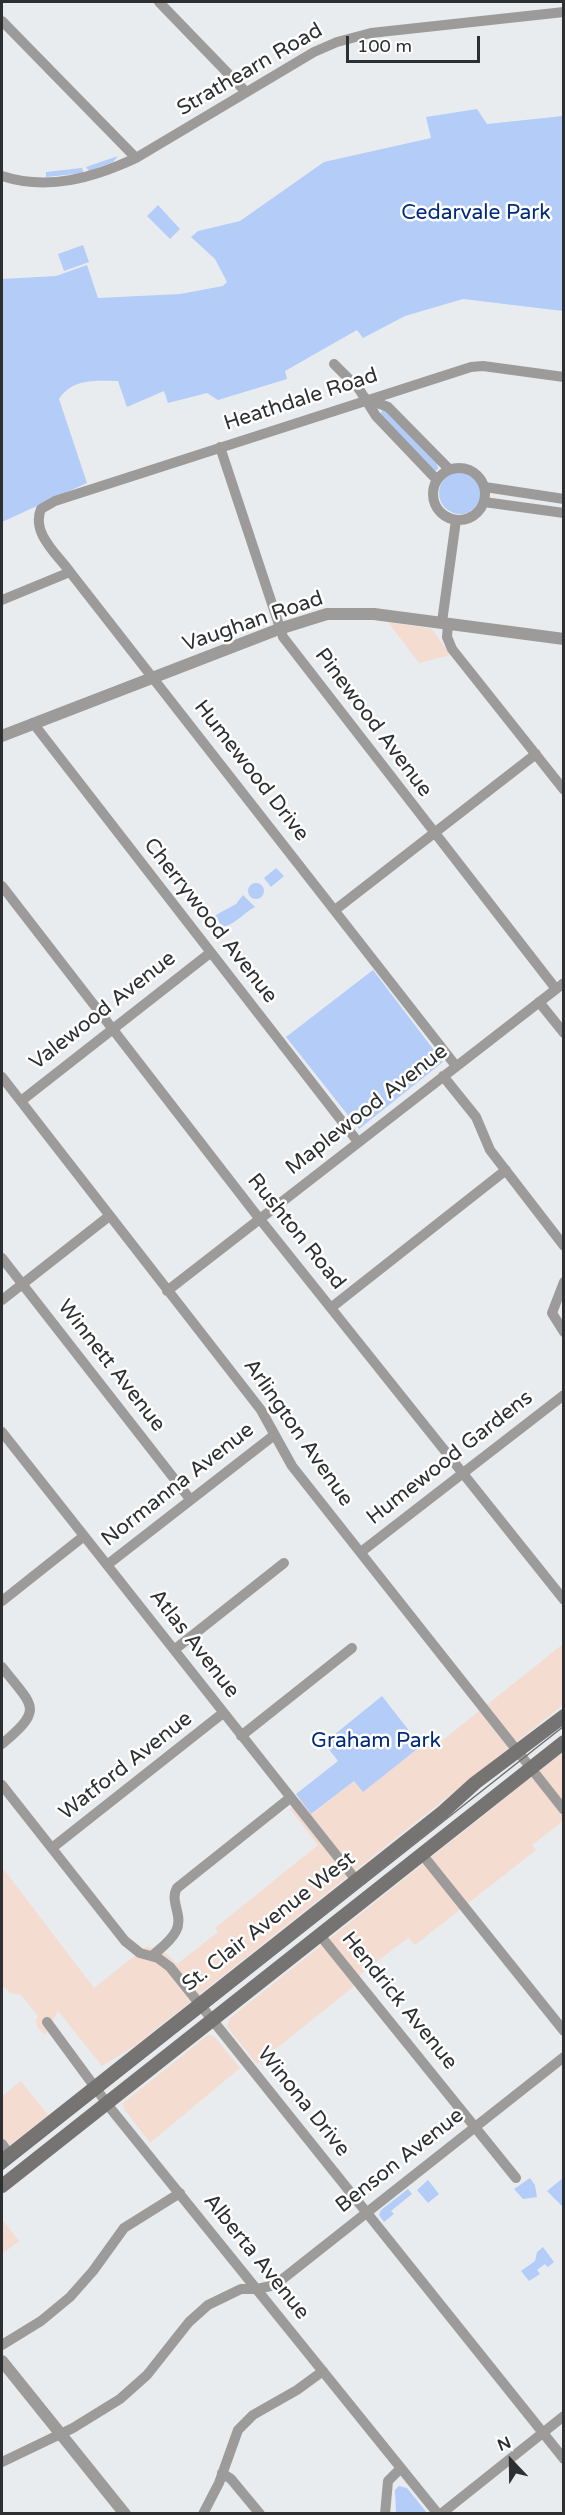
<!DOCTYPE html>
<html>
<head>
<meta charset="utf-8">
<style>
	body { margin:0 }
	#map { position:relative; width:565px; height:2515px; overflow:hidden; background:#e9ecef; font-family:"Varela Round",sans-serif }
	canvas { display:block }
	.frame { position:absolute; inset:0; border:3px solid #2e2f30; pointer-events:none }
	.north { position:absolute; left:481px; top:2431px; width:60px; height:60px; -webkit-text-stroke:4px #fff; paint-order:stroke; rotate:338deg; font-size:16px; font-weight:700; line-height:24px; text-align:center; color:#2e2f30 }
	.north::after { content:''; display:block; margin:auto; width:21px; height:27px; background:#2e2f30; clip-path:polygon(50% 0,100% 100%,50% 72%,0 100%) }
	.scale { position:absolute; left:346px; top:36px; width:134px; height:27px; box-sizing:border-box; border:3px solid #2e2f30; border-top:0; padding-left:8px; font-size:18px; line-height:21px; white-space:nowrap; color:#2e2f30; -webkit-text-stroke:4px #fff; paint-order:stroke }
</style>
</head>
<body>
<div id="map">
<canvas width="565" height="2515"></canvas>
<div class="frame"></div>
<div class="north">N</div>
<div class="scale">100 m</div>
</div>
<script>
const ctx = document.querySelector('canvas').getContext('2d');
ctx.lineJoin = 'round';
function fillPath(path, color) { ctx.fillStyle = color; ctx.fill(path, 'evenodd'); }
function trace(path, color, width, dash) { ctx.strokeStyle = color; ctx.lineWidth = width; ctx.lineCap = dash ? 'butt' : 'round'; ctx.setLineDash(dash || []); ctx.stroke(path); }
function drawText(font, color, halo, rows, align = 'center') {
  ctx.font = font + ' "Varela Round",sans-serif'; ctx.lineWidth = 5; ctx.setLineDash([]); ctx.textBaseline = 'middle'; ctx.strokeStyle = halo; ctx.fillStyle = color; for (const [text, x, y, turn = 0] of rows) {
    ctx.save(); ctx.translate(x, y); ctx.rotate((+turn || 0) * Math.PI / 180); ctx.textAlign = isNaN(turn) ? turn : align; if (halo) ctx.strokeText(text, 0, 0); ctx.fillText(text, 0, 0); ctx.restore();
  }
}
const commercial = new Path2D(`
	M388,622L432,629L450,655L419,663Z
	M563,1644V1705L136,2045L102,2066L58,2011L45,2035L37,2027L36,2020L38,2016L21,1995L10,1993L5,1987L2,1990V1867L94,1988L147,1946L166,1953L177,1964L218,1932L215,1928L318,1845L290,1809L300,1799L312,1814L354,1781L363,1791L427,1742L434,1747Z
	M563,1752V1821L532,1845L536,1850L415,1945L408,1938L363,1972L353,1987L257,2064L227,2027L229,2019Z
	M208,2035L214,2036L240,2068L150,2143L124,2109L123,2103Z
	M21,2081L48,2115L2,2152V2096Z
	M2,2219L19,2241L2,2254Z`);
const green = new Path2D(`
	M477,109L487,124L563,116V311L463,299L405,316L363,338L357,330L285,371L287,379L218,400L207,393L168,403L164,391L127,407L118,381C95,381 73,378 59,399L87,483L2,522V279L56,276L87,265L98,298L180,294L223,286L227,282L215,259L191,237L198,231L240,221L324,162L431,138L426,117Z
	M118,156L113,162L89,171L86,167Z
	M82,168L84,173L46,177V172Z
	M158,205L180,229L170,239L147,216Z
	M83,245L89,262L64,271L58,254Z
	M383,409L437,463L438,469L435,471L380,414Z
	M439 493a21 21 0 1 1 42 0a21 21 0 1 1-42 0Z
	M276,868L284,876L271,887L264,878Z
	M248 891a8 8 0 1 1 16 0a8 8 0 1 1-16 0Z
	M243,895L255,907C243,913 236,924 223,927L214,916L236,904Z
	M373,970L443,1062L359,1129L286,1037Z
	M382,1696L421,1746L363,1792L354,1781L311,1814L296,1794L338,1761L324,1743Z
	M530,2178L535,2185L537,2197L523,2199L514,2189Z
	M563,2178V2207L547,2191Z
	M428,2180L439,2194L428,2203L417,2190Z
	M408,2189L412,2194L391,2211L394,2214L384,2222L379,2215L381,2210Z
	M543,2247L554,2262L548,2267L545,2264L537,2270L540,2274L529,2281L521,2271L535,2261L537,2252Z
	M399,2486L407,2488L427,2513H396L395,2490Z`);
const minor = new Path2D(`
	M159,2L246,92
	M2,21L136,158
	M2,176C48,191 93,178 136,158L314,52L337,42L371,33L564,12
	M334,364L359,389L376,416L437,480
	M367,399L388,407L449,469
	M220,447L283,637L556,989
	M433 494a26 26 0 1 1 52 0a26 26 0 1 1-52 0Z
	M485,487L564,499
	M484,502L564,513
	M2,600L70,572
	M442,622L456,520
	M448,623L447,637L452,649L564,790
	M33,723L358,1142
	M2,886L255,1213L564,1600
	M335,910L536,754
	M539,1002L564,1033
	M456,1066L70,572C57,554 31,533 41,509L55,501L471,367L483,366L564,377
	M443,1076L476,1117L490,1150L564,1246
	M2,1077L261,1410L292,1466L564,1810
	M21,1101L210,953
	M2,1258L190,1499
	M564,1282L552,1313L564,1332
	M167,1291L564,983
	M2,1300L108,1217
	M332,1307L506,1170
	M2,1432L356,1880
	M361,1552L564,1395
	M107,1565L273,1436
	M2,1601L84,1536
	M174,1650L284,1563
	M2,1667C33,1707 45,1708 2,1744
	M241,1736L352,1648
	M2,1785L125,1941L140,1953L158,1958L170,1967L564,2459
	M52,1848L223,1713
	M421,1853L564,2031
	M319,1934L516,2178
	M152,1956C160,1949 171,1941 176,1931C184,1916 169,1901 177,1888L290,1798
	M47,2022L111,2109L438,2514
	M2,2144L10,2155
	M2,2345L41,2321L70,2297L93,2271L124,2228L180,2193
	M2,2462L73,2428L120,2399L147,2375L189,2322L208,2305L241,2289H257L275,2285L564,2057
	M222,2473L231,2479L260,2514
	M203,2514L219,2483L238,2430L253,2415L297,2390L323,2371
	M385,2514L388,2481L401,2468
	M441,2514L564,2416`);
const tertiary = new Path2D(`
	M2,736L279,629L327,614H374L564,639
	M2,2361L125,2514`);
const secondary = new Path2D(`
	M2,2161L443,1812L475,1783L564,1716
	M2,2186L564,1742`);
const tram = new Path2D(`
	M2,2170L564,1726`);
const streetNames = [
	["Strathearn Road",250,70,-30],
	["Heathdale Road",301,400,-18],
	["Vaughan Road",253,622,-19],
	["Pinewood Avenue",373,723,53],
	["Humewood Drive",251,771,52],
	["Cherrywood Avenue",210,921,52],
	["Valewood Avenue",103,1011,-38],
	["Maplewood Avenue",367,1110,-38],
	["Rushton Road",296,1232,51],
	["Winnett Avenue",111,1366,52],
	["Arlington Avenue",298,1433,55],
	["Humewood Gardens",450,1458,-38],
	["Normanna Avenue",178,1485,-38],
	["Atlas Avenue",194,1644,52],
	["Watford Avenue",126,1766,-38],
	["St. Clair Avenue West",269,1922,-38],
	["Hendrick Avenue",399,2001,51],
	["Winona Drive",303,2102,51],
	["Benson Avenue",400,2161,-38],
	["Alberta Avenue",256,2257,51]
];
const parkNames = [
	["Cedarvale Park",476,213],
	["Graham Park",376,1741]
];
fillPath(commercial, '#f4dcd1');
fillPath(green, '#b3ccf8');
trace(minor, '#9c9b99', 10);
trace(tertiary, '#9c9b99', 12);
trace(secondary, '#767472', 14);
trace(tram, '#6d6e70', 1.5);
drawText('21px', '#2e2f30', '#fff', streetNames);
drawText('21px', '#002b7c', '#fff', parkNames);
</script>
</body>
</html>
